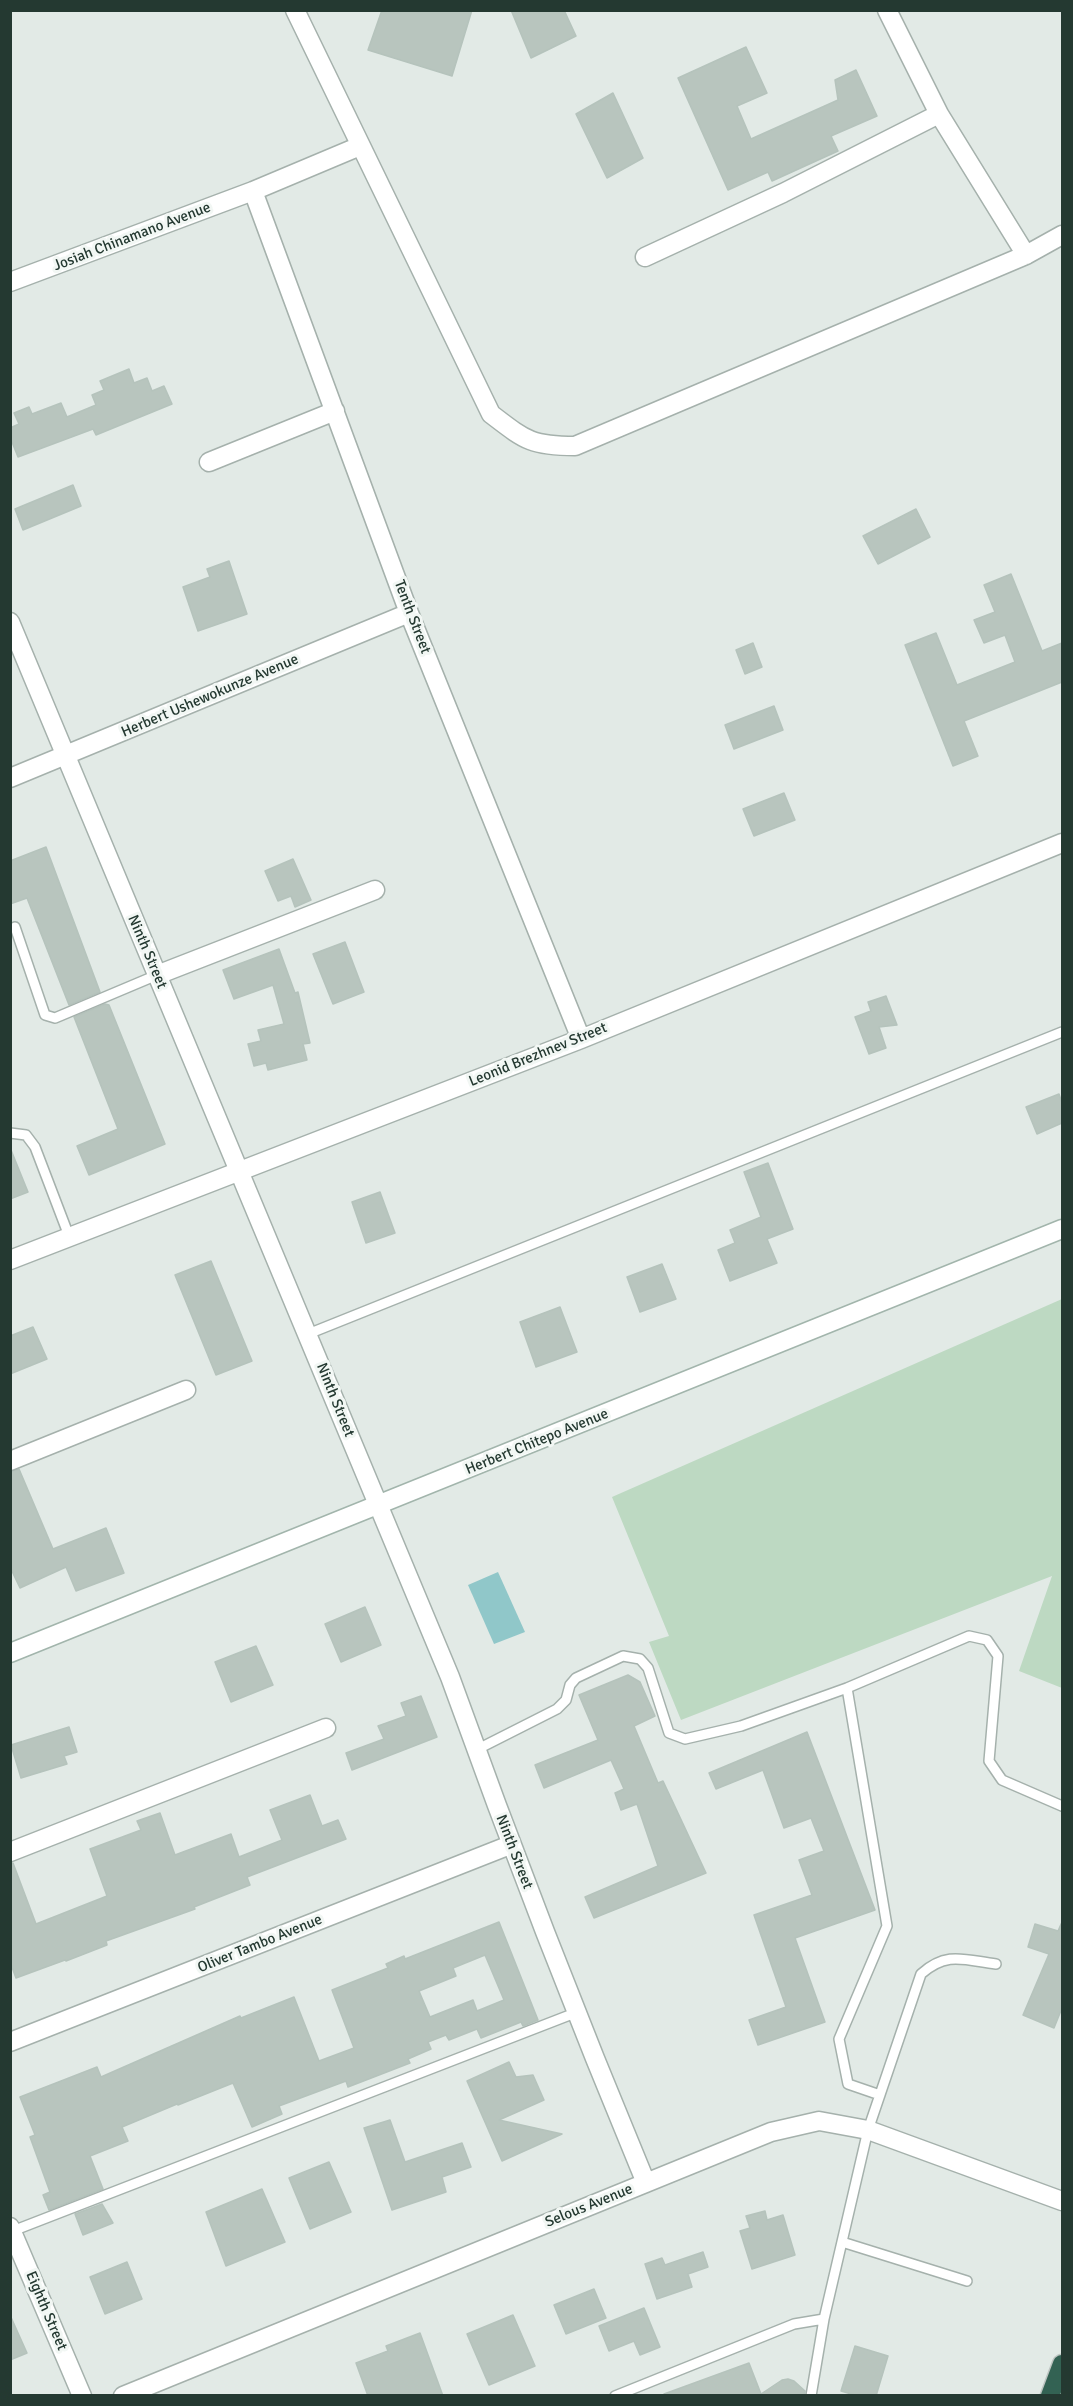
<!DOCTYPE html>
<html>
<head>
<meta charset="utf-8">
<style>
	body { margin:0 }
	#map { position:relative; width:1073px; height:2406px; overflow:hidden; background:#e2eae6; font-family:Signika,sans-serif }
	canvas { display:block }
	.frame { position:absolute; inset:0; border:12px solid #243931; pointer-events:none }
</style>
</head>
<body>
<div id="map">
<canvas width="1073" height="2406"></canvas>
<div class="frame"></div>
</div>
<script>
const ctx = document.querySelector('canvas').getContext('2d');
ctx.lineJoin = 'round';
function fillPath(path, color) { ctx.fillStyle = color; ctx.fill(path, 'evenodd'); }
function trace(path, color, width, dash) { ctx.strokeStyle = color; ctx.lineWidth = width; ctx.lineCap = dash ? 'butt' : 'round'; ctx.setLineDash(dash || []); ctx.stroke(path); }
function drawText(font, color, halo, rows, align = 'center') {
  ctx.font = font + ' Signika,sans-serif'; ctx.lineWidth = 6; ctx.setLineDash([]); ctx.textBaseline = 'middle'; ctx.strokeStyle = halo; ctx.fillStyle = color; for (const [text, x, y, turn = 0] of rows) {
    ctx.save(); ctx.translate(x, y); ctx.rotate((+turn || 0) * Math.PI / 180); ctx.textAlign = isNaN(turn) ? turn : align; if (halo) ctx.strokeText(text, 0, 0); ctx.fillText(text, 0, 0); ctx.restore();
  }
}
const green = new Path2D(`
	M1062,1299V1688L1019,1671L1052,1576L681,1720L649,1642L669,1636L612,1497Z`);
const water = new Path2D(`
	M498,1572L525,1632L494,1644L468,1585Z`);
const building = new Path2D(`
	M382,10H472L452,76L368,50Z
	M511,10H564L576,36L531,58Z
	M746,47L767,93L737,106L751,139L838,100L835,80L856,70L877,116L831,136L838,151L772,181L768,172L728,190L678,78Z
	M613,93L643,158L607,178L576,114Z
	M129,369L134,383L147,378L152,391L164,386L172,404L96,435L93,429L18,457L10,437V428L19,424L14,413L29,407L32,414L61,403L67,417L96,405L92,395L104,390L100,381Z
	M73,485L81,506L23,530L15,509Z
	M916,509L930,537L878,564L863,536Z
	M229,561L247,614L198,631L183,587L210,577L207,569Z
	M1011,574L1042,651L1062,643V682L964,721L978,756L953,766L905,645L936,633L957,685L1015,662L1005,635L984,643L974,620L995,612L984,585Z
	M753,643L762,667L745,674L736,650Z
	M774,706L783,730L734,749L725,725Z
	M784,793L795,820L754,836L743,809Z
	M46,847L100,992L69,1005L27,898L10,904V861Z
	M293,859L311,900L295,907L291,896L278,901L265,871Z
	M345,942L364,992L333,1004L313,954Z
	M279,949L295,993L298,992L310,1043L303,1044L307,1060L268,1070L266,1063L254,1066L248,1044L261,1041L258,1030L284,1024L273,985L234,999L223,970Z
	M886,996L897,1025L879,1027L886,1048L869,1054L855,1017L871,1011L868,1002Z
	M105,1004L109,1005L165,1144L89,1175L77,1146L118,1129L74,1017Z
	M1059,1094L1062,1103V1123L1037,1134L1026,1107Z
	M11,1150L28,1192L10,1199V1151Z
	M768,1163L793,1229L767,1239L777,1263L730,1281L718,1250L735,1243L730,1230L761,1217L744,1172Z
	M380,1192L395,1233L366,1243L352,1202Z
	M211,1261L252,1361L216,1375L175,1275Z
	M662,1264L676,1299L640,1312L627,1277Z
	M560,1307L577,1352L536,1367L520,1322Z
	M33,1327L47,1359L10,1374V1336Z
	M19,1469L53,1549L106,1528L124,1573L76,1591L66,1567L20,1588L10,1567V1472Z
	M365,1607L381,1645L341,1662L325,1624Z
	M256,1646L273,1685L231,1702L215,1662Z
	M628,1675L640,1682L655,1716L634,1726L658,1783L663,1781L706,1873L594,1918L585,1897L658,1866L637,1804L621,1810L615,1793L624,1789L611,1760L544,1788L535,1765L598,1740L579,1695Z
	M421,1696L437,1737L352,1770L346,1753L384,1739L378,1726L406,1716L401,1703Z
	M69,1727L77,1752L64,1756L67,1764L21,1778L11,1745Z
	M807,1732L875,1910L795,1938L825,2022L758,2045L749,2020L786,2007L754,1915L812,1895L799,1860L824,1851L811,1818L784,1828L763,1770L716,1789L709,1773Z
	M310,1795L322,1826L338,1820L346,1839L247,1877L250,1885L194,1907L195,1909L106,1941L107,1945L66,1961L65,1960L16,1978L10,1962V1863H13L36,1924L107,1896L90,1849L141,1830L137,1821L160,1813L175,1855L231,1834L239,1857L282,1840L270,1810Z
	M499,1922L538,2020L523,2026L521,2022L481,2038L477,2029L449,2040L446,2035L428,2042L431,2049L408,2059L410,2063L348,2087L346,2081L279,2106L282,2114L252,2127L233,2083L178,2105L177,2104L122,2127L128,2141L90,2156L103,2189L49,2210L43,2195L50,2192L30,2137L35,2135L20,2097L97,2067L101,2077L240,2016L241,2018L294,1997L319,2061L354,2048L332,1990L388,1968L386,1964L404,1956L405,1959ZM485,1955L504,2000L477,2011L473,2000L430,2017L419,1991L456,1976L453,1968Z
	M1062,1922V2008L1054,2028L1023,2015L1049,1954L1028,1947L1035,1924L1058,1931Z
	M509,2062L516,2077L533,2075L544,2100L499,2120L562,2134L502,2161L467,2081Z
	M390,2120L405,2162L462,2143L471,2167L442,2177L446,2192L392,2210L364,2128Z
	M329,2162L351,2212L310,2229L289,2178Z
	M262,2189L285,2242L226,2266L206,2212Z
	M102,2204L113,2223L83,2235L75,2214Z
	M765,2211L767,2220L783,2215L795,2255L752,2269L740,2231L750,2228L746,2216Z
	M703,2252L708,2267L688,2274L692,2287L657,2299L645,2264L662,2258L665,2265Z
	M127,2262L142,2299L105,2314L90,2277Z
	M594,2289L606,2318L566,2334L554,2305Z
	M644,2308L660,2347L640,2355L634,2341L609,2351L599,2326Z
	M10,2315L27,2353L10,2360Z
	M513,2315L535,2366L489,2385L467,2334Z
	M420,2333L443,2396H368L356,2363L388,2351L386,2346Z
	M855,2346L888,2356L876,2396H858L841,2391Z
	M749,2363L761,2394L782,2380L788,2379L794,2381L805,2391L804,2396H665L664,2394Z`);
const lane = new Path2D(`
	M15,927L45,1015L55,1018L157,975
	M10,1133L26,1135L35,1147L69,1236
	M308,1334L1062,1032
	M847,1688L887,1926L839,2039L848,2084L880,2095
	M476,1750L557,1709L566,1700L570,1685L576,1678L623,1656L640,1659L648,1668L669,1733L685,1739L741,1726L847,1688L969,1636L987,1640L998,1656L989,1761L1002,1780L1062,1806
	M10,2232L575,2013
	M842,2242L967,2281
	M615,2396L794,2324L824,2319
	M811,2396L824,2319L868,2130L921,1974C947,1951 964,1960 996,1964`);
const street = new Path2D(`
	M295,10L491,414C525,440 531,446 575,446L1026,255L1062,235
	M887,10L939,114L1026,255
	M253,191L409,613L581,1039
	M645,257L783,193L939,114
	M10,282L253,191L360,146
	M209,462L335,411
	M10,622L450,1677C511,1847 576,2015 646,2183
	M10,778L409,613
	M157,975L375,890
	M10,1260L581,1039L1062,843
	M10,1461L186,1390
	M10,1852L326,1728
	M10,2042L510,1845
	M10,2227L82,2396
	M123,2396L771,2132L819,2121L868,2130L1062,2201`);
const secondary = new Path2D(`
	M10,1653L1062,1229`);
const highway = new Path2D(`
	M1050,2396L1062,2364`);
const streetNames = [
	["Josiah Chinamano Avenue",132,237,-21],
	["Tenth Street",412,617,69],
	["Herbert Ushewokunze Avenue",210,696,-23],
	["Ninth Street",147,952,67],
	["Leonid Brezhnev Street",538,1055,-22],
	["Ninth Street",335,1400,68],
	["Herbert Chitepo Avenue",537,1442,-22],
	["Ninth Street",514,1852,69],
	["Oliver Tambo Avenue",260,1944,-22],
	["Selous Avenue",589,2206,-22],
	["Eighth Street",46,2311,67]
];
fillPath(green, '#bdd9c2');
fillPath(water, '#90c7c9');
fillPath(building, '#b8c5be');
trace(building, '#b5c3bc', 1.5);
trace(lane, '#a5b1ac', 12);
trace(street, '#a5b1ac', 21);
trace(secondary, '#a2b5ac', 21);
trace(highway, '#bdc4c1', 21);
trace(lane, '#fff', 9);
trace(street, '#fff', 18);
trace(secondary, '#fff', 18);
trace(highway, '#336253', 18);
drawText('15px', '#243931', '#f2f7f4', streetNames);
</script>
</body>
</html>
